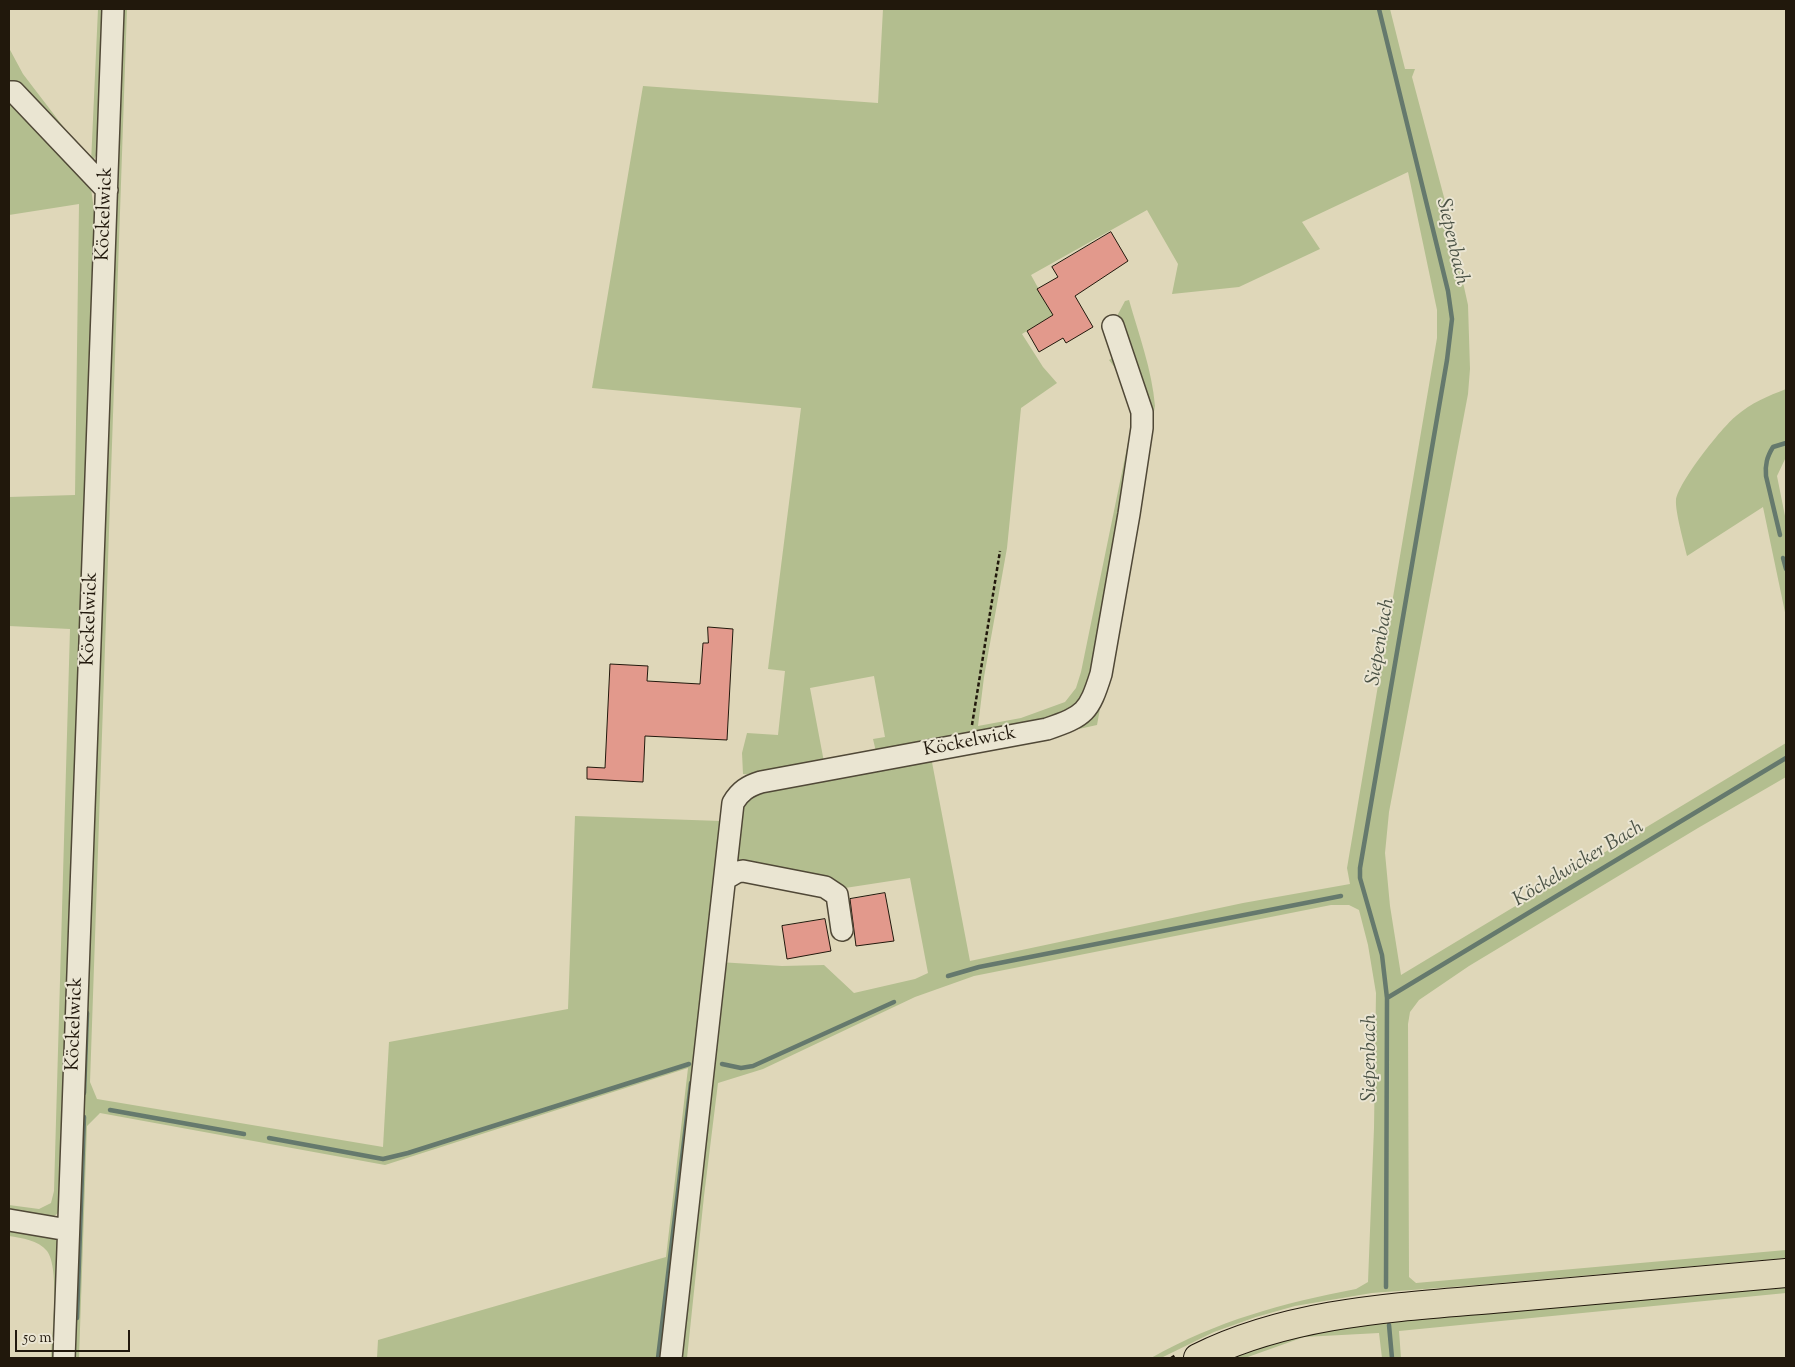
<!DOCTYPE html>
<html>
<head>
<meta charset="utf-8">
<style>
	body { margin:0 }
	#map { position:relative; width:1795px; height:1367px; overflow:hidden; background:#dfd7b9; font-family:"Sorts Mill Goudy",serif }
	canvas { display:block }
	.frame { position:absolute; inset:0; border:10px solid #21180c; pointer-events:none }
	.scale { position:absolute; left:15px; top:1330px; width:115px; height:22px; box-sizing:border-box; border:2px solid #21180c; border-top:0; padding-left:6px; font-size:15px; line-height:18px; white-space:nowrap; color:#21180c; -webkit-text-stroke:4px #eae5d2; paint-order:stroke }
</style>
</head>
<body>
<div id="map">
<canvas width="1795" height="1367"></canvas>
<div class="frame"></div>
<div class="scale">50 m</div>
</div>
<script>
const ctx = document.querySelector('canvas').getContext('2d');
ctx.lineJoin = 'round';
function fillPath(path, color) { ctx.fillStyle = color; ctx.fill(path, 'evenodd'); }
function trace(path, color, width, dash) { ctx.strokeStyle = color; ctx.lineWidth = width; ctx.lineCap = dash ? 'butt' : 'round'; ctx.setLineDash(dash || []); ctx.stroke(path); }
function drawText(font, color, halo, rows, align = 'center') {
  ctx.font = font + ' "Sorts Mill Goudy",serif'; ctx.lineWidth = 4; ctx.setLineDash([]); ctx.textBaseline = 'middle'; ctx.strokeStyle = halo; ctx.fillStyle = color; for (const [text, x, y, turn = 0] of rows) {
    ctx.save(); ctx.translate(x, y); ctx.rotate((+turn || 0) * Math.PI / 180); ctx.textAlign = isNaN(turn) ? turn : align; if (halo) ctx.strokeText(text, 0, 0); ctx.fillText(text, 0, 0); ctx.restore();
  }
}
const green = new Path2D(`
	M98,9H104L98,151L92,164L90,181L94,210L96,241L59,1212C47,1225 24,1218 9,1216V1205L39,1209L51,1203L54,1191L70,629L9,626V497L75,495L79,204L9,215V48L23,74L91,163Z
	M114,9H127L90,1082L97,1099L383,1147L389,1042L568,1009L575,816L721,821L719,962L782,966L824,965L854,993L915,979L928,973L910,878L845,888L834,883L729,869L744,794L1084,714L1148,420L1118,325L1117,316L1125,301L1129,300C1139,335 1152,370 1155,406L1097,725L1010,744L931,757L970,961L1243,903L1350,884L1347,868L1437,338V310L1408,172L1302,222L1320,249L1239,287L1172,294L1178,264L1147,210L1031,275L1053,315L1022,334L1043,367L1057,383L1021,408L1007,548L984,677L978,726L1021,718L1065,702L1076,688L1081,672L1132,423C1130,401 1123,376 1109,360L1118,355L1138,418L1087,694L1068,717L877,756L873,739L885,737L874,676L810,688L824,762L756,775L743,774L742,753L747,733L778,735L785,671L768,669L801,408L592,388L643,86L878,103L883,9H1390L1405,69H1415L1412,77L1445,201L1468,305L1470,369L1468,394L1389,812L1385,853L1390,906L1401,975L1786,743V777L1698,828L1469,966L1419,1000L1410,1012L1408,1024L1409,1277L1416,1283L1786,1250V1258L1478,1285L1372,1293L1295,1306L1256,1317L1214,1332L1161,1358H1151C1217,1321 1282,1303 1356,1289L1368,1282L1374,1128L1376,993L1368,945L1359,910L1349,905H1331L974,976L915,997L763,1069L718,1083L704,1196L687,1358H377L378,1340L666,1257L688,1068L385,1165L100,1113L87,1126L79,1358H68Z
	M1786,389V457L1777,476L1786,521V617L1763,507L1687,556C1684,543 1675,511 1676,500C1678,483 1722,427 1736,416C1751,403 1768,396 1786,389Z
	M9,1223L53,1235L60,1243V1358H51C52,1335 60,1268 47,1251C38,1240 22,1238 9,1236Z
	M1786,1280V1293L1399,1331L1401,1358H1382L1379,1333L1304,1337L1245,1358H1213L1299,1330Z`);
const stream = new Path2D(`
	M1379,9L1448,291L1452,319L1447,360L1360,868V878L1382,955L1387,998L1386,1287
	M1780,535L1766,476C1765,464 1767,457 1773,447L1786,443
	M1783,558L1786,569
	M948,976L979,967L1341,896
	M1387,998L1786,758
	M722,1064L741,1068L753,1066L894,1002
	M84,1093L87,1013
	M110,1110L244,1134
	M269,1138L383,1159L408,1153L689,1064
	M77,1318L84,1117
	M1389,1325L1392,1358
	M658,1358L691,1083`);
const building = new Path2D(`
	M1111,232L1128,261L1075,296L1093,327L1066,343L1063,338L1039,352L1027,331L1053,315L1037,289L1058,277L1052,267Z
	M708,627L733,629L727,740L645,736L643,782L587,779V767L605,768L610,664L648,666L647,681L700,684L703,643H708Z
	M885,893L894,941L856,946L850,899Z
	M825,919L831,951L787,959L782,926Z`);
const path = new Path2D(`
	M972,725L1000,551
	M1171,1358L1176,1355`);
const minor = new Path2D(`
	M9,92H14L107,190
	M725,879L737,872L743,871L825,887L837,895L842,930
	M9,1220L68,1230
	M64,1358L113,9
	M671,1358L733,803C740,791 748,786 761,782L1047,729C1085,716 1089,712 1101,674L1129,514L1142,428V412L1113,326`);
const major = new Path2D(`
	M1198,1358C1292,1311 1401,1307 1504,1298C1598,1290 1692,1281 1786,1273`);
const streetNames = [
	["Köckelwick",106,214,-88],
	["Köckelwick",91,619,-88],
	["Köckelwick",970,743,-11],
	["Köckelwick",76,1024,-88]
];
const waterNames = [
	["Siepenbach",1451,242,77],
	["Siepenbach",1382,642,-80],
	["Köckelwicker Bach",1579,865,-31],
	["Siepenbach",1372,1058,-90]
];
fillPath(green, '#b3be8f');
trace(stream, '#65796d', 4.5);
fillPath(building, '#e2998c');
trace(building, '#21180c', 1);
trace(minor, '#504837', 24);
trace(major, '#21180c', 30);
trace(path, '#21180c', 2.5, [4, 2.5]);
trace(minor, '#eae5d2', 21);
trace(major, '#dfd7b9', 28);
drawText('19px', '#21180c', '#eae5d2', streetNames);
drawText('italic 20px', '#495144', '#eae5d2', waterNames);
</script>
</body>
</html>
